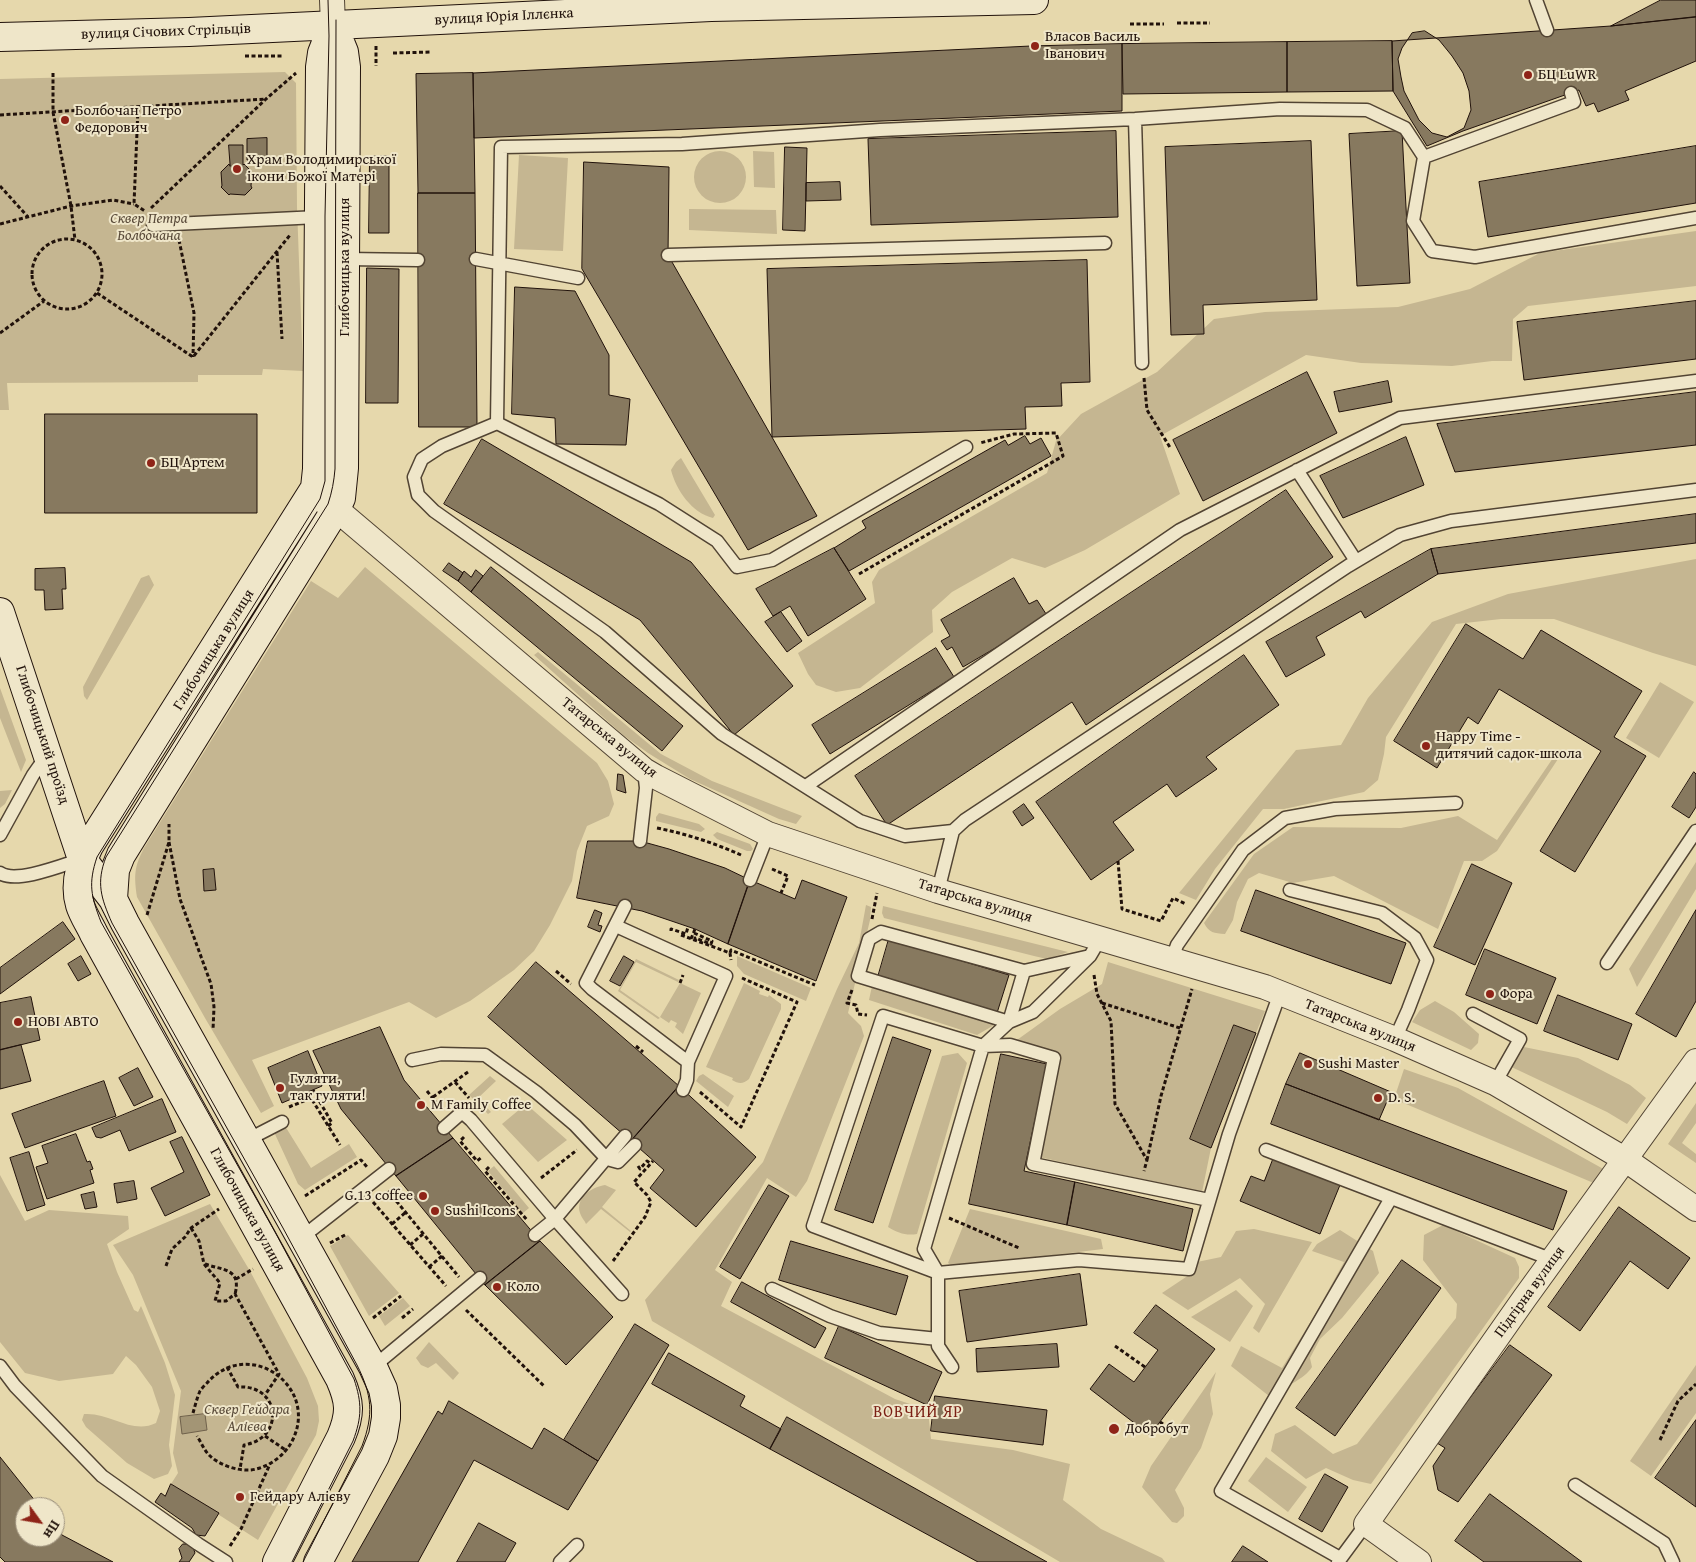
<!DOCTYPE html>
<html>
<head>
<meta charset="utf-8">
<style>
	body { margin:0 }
	#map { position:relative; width:1696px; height:1562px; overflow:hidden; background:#e6d8ac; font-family:"Gentium Book Plus",serif }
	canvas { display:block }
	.north { position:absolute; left:15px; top:1497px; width:50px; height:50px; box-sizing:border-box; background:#efe6c9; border:1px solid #9d917d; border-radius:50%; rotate:122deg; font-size:14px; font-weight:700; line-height:20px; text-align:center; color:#21120b }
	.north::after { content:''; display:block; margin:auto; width:18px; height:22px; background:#8f2418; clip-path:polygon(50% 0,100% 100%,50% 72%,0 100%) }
</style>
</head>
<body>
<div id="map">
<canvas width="1696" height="1562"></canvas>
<div class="north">Пн</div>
</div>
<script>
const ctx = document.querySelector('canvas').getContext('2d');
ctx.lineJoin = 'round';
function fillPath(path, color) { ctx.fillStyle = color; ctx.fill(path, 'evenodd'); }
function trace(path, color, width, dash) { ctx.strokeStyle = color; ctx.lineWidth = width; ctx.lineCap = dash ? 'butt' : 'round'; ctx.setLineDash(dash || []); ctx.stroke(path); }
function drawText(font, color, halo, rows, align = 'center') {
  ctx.font = font + ' "Gentium Book Plus",serif'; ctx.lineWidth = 4; ctx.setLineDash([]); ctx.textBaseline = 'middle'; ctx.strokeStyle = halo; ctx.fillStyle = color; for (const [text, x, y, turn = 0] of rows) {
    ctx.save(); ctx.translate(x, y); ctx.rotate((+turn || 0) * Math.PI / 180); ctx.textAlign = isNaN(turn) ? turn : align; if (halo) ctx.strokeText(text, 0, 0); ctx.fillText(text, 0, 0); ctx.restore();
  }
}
const green = new Path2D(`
	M285,72L296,83L297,207L303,371L263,369L262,375H198V382L7,383L9,410H0V79Z
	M694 177a26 26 0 1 1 52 0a26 26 0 1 1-52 0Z
	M753,151L774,152L775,188L754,187Z
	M519,155L568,158L563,251L514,249Z
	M689,209L776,210L777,234L689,230Z
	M1696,231V286L1528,306L1513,319L1512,361H1492L1452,366L1361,363L1306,355L1160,436L1180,494L1085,550L1045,568L1012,558L952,592L932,610L933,632L860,688L836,692L816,685L808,674L798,653L875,603L872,582L879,570L1047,473L1056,441L1081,414L1157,372L1214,319L1265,312L1398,307L1470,289L1540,253Z
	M681,458L715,515L713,518C692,513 676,490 671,470L676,462Z
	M1696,559V666L1653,653L1554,619H1501L1456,624L1386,737L1384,754L1378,780L1364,792L1284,809H1263L1215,869L1196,900L1179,893L1296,750L1341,745L1368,698L1432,622L1508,594Z
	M365,567L597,763L608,781L614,804L609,816L587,826L577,851L572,881L550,925L534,951L514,970L470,1001L436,1018L409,1002L252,1060L274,1106L261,1113L205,1018L137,897C134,876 134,867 144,848L311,581L338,598Z
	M149,575L154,585L87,700L84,696L83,687L141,578Z
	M538,652L661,754L712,781L802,816L796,824L779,819L690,779L648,753L623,735L534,655Z
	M1660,682L1694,702L1659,758L1626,738Z
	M0,688L26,760L21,772L0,718Z
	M1553,758L1558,759L1497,851L1482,861H1464L1438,929L1334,876L1293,883L1259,873L1248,879L1237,902L1233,920L1225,934C1214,933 1209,933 1204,923L1254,854L1293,827L1401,828L1458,816L1497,840Z
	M12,790L5,804L0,808V791Z
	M659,813L699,824L705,829L701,832L660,822L656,821V817Z
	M717,832L750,844L753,849L751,851H747L717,839L713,835Z
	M1696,862V889L1637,987L1629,969Z
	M866,905L871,907L870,920L848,1013L861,1026L864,1036L807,1181L796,1197L767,1178L715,1270L732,1282L721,1306L895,1399L928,1410L931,1439L1013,1450L1070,1464L1063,1500L1101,1529L1162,1558L1165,1562H1060L652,1321L645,1300L763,1162L837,989L859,943Z
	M883,906L1068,952L1047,959L1034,956L884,918L882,913Z
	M737,956L811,988L806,1001L744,974L737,966Z
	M636,959L679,980L678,982L636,962L620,990L660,1018L658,1019L618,991Z
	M1108,962L1265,1011L1256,1033L1234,1025L1190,1139L1211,1148L1202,1192L1034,1156L1054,1058L1010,1045L1060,1009L1102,984Z
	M680,983L701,993L683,1034L675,1027L677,1023L671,1020L669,1023L660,1017Z
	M744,983L760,991L759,994L768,997L769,995L781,1004V1009L749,1079C743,1084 739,1084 732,1080L733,1078L706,1067Z
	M872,986L996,1024L977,1035L869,1000Z
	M1435,1001L1454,1012L1479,1034L1478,1043L1471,1050L1412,1022L1420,1010Z
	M1519,1046L1578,1058L1630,1085L1646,1098L1627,1124L1607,1112L1503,1063Z
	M958,1053L967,1063L917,1234C906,1236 898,1233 888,1227L942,1056Z
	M1404,1069L1458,1088L1607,1171L1596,1184L1394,1099Z
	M703,1074L734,1096L728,1107L696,1081L699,1076Z
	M490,1076L496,1081L478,1098L491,1112L488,1114L469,1095Z
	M1696,1103V1123L1682,1143L1696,1154V1163L1668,1144Z
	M526,1104L567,1140L538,1162L502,1124Z
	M285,1126L311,1168L349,1144L357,1157L305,1190L298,1184L274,1132Z
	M494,1166L529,1208L523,1213L488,1171Z
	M0,1175L25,1221L49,1210L128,1216L129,1229L107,1244L117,1272L134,1310L138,1312L141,1306L165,1363L175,1395L169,1445L172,1466L168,1474L154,1479L127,1463L86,1427L82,1420L84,1414C110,1412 132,1435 156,1423L160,1411L152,1387L136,1365L126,1356L113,1374L59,1381L25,1373L0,1342Z
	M605,1185L616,1190L602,1207L631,1231L630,1232L601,1209L586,1224C585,1221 581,1217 580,1213C575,1198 592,1187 605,1185Z
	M210,1204L250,1271L307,1378L318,1406L319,1421L316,1435L258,1540L171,1484L178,1473L173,1453L181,1391L133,1275L113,1245Z
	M970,1209L1101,1239L1103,1249L954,1267L948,1263Z
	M1443,1225L1515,1258L1519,1267V1278L1371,1484L1353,1480L1326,1468L1306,1479L1271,1451L1275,1434L1295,1425L1333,1454L1357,1444L1456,1318L1457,1304L1423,1260L1424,1235Z
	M1254,1229L1312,1242L1259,1333L1253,1328L1265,1304L1240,1278L1188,1310L1162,1293L1189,1275L1197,1262L1221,1257L1236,1231Z
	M1340,1230L1373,1251L1379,1273L1342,1318L1320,1339L1310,1358L1312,1367C1305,1379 1283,1388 1269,1396L1231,1366L1241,1346L1282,1368L1313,1318L1344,1262L1312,1251L1317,1244Z
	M348,1235L399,1293L369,1316L330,1246Z
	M1236,1290L1253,1306L1230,1342L1191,1317Z
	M403,1298L410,1306L385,1326L379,1316Z
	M429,1342L459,1373L453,1380L436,1363L428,1368L421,1365L416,1358Z
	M1696,1365V1413L1651,1476L1630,1461Z
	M1216,1372L1210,1394L1213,1414L1201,1448L1175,1490L1184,1508V1516L1177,1523L1172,1522L1142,1487L1151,1466Z
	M1266,1457L1307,1487L1288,1512L1248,1481Z`);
const water = new Path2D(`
	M205,1414L207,1430L182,1434L180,1417Z`);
const building = new Path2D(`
	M1661,0H1696V17L1611,26Z
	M1696,17V61L1625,91L1629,100L1598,112L1594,103L1586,106L1579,90L1463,131L1427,146L1393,91L1392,41L1611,26Z
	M1425,31L1439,40L1452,56L1463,73L1469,91L1471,110L1464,128L1447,137L1432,133L1419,120L1404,91L1401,77L1398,59L1402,48L1412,33Z
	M1392,41L1393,91L1287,92V42Z
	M1287,42V92L1123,94L1122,44Z
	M1122,44V111L474,138L473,73L1031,46Z
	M473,73L475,193H418L416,74Z
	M1116,131L1118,217L871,225L868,139Z
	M1402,131L1410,283L1357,286L1349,134Z
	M267,138V160H247V139Z
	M1311,141L1317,300L1203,305L1204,334L1171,335L1165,147Z
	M229,145H243V165L244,164L252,172L251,186L252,188L245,195L230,194L229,195L221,187L222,186L221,172L229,164L230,166Z
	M1696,146V203L1488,237L1479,182Z
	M785,147L807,148L805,231L783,230Z
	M370,156H389V233H369Z
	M584,162L669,167L668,255L817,516L748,550L582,269Z
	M840,182L841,200L806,201V183Z
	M418,193H475L477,427H419Z
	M1087,260L1090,382L1061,383L1062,406L1025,407L1026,429L772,437L767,269Z
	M367,268L399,269L398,403H366Z
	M515,287L575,291L609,355V395L630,399L626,445L556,444L555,418L512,414Z
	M1696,301V359L1524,380L1517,322Z
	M1307,372L1337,433L1203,501L1173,440Z
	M1388,381L1392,402L1339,412L1334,392Z
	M1696,392V445L1455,472L1437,424Z
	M45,414H257V513H45Z
	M1025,436L1030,444L1041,438L1051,456L849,571L834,548L866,528L862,521L1005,440L1008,445Z
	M1406,437L1424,485L1343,518L1320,476Z
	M482,439L691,562L793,686L734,735L640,620L444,504Z
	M1286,490L1333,557L1086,725L1072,702L887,825L855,776Z
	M1696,514V543L1438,574L1431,549Z
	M834,548L866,599L808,636L790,606L773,616L756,589Z
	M1431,549L1438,574L1365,618L1361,611L1316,637L1325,655L1286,677L1266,642Z
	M449,563L463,573L458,581L443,571Z
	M491,567L683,726L662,751L471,592Z
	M65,568L66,589H62L63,609L45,610L44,590H35V569Z
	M476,570L483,576L471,592L458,581L464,571L471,577Z
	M1014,578L1029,604L1037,600L1048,617L963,667L952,647L947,650L941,641L950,636L941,620Z
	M781,612L802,641L787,652L765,622Z
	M1466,624L1523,659L1541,630L1642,691L1614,737L1646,756L1575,872L1540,851L1601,751L1499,689L1478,724L1468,717L1437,768L1394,741Z
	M936,648L954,677L830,754L812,725Z
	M1244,655L1279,705L1206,757L1217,769L1176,797L1167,784L1113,822L1134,850L1091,880L1036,802Z
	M1694,772L1696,774V807L1689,818L1672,807Z
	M618,774L623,775L626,793L617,790Z
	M1024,804L1034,818L1022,826L1013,812Z
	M588,841H640L669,849L725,868L750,880L728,944L695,929L642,911L577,898Z
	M1472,864L1512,883L1475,965L1434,947Z
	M214,869L216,890L204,891L203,870Z
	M750,880L795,899L802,880L847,897L816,981L728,944Z
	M1256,890L1406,943L1391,984L1241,931Z
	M595,910L602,913L598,925L602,926L600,932L588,927Z
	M1696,910V1001L1676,1037L1636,1014Z
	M63,922L75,939L0,994V968Z
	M889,939L1009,975L997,1013L878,977Z
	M1485,949L1556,978L1537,1024L1466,995Z
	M81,956L91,974L78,981L68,964Z
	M624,956L634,962L620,986L610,981Z
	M536,962L679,1086L631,1141L488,1017Z
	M1558,995L1632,1024L1618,1060L1544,1031Z
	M31,997L40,1040L0,1050V1003Z
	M1234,1025L1256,1033L1211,1148L1190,1139Z
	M380,1027L404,1080L453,1138L396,1176L341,1109L313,1051Z
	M893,1037L931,1050L873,1223L835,1210Z
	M21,1045L31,1081L0,1089V1050Z
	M308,1051L322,1086L282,1103L268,1068Z
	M1300,1053L1391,1092L1379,1120L1286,1084Z
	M1001,1054L1047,1064L1024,1171L1075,1182L1067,1225L969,1204Z
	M138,1068L153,1097L134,1106L119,1078Z
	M104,1081L116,1116L25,1148L12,1114Z
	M1286,1084L1567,1191L1553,1230L1271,1124Z
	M679,1086L756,1157L696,1227L650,1188L664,1170L631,1141Z
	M162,1099L176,1132L129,1151L120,1130L101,1138L96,1137L92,1128Z
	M76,1134L87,1162L90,1161L93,1169L90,1170L94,1183L47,1199L36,1167L48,1163L42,1146Z
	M182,1137L210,1195L165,1216L151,1188L184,1172L170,1142Z
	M453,1138L540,1241L485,1285L396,1176Z
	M29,1152L45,1205L27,1211L10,1158Z
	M1274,1157L1340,1185L1320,1234L1240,1201L1251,1176L1264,1181Z
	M134,1181L137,1199L117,1203L114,1184Z
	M1075,1182L1193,1209L1183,1251L1067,1225Z
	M769,1185L789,1196L740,1279L720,1267Z
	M94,1192L97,1207L85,1209L81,1195Z
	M1619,1207L1690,1258L1668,1289L1630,1261L1580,1331L1548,1307Z
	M540,1241L613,1317L566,1365L485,1285Z
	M791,1241L908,1276L896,1315L779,1280Z
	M1402,1260L1441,1288L1335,1436L1296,1408Z
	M1080,1274L1087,1325L967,1342L959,1291Z
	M742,1282L826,1328L815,1348L731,1302Z
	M1156,1305L1215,1349L1150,1435L1090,1389L1109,1364L1134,1382L1158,1350L1134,1333Z
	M635,1324L669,1345L598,1461L564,1440Z
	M839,1326L942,1372L927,1405L825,1358Z
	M1057,1344L1059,1367L977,1372L976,1349Z
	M1510,1345L1552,1375L1458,1502L1438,1490L1433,1466L1445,1448L1437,1443Z
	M669,1353L745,1396L740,1406L781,1429L770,1449L652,1384Z
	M935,1396L1047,1410L1043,1445L931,1431Z
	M449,1401L532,1449L544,1428L598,1461L568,1510L474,1460L418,1562H352L438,1411L442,1414Z
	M787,1417L1047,1562H978L770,1449Z
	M1696,1420V1507L1655,1478Z
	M0,1457L40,1507H25V1537H55V1526L62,1535L113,1562H5L0,1557Z
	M1325,1474L1348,1487L1322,1532L1299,1519Z
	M171,1484L219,1513L205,1536L196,1535L192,1528L155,1502L161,1493L165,1496Z
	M1490,1494L1582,1562H1484L1455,1541Z
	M479,1523L516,1543L505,1562H457Z
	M183,1544H192L195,1553L189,1562H179L182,1558L179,1549Z
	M1243,1546L1268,1562H1232Z`);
const path = new Path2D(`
	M1177,23H1210
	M1130,24H1164
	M376,46V66
	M393,53L431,52
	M245,56H282
	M53,73V112L71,206L75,240
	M138,108L134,204L145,211
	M0,115L266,99
	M0,186L28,217
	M151,208L266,99L296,73
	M0,224L71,206L113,200L134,204
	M32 274a35 35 0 1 1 70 0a35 35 0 1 1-70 0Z
	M179,240L194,313L193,357
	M277,252L282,339
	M97,293L193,357L290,235
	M0,333L44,301
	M1144,378L1147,410L1171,449
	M859,574L1063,456L1056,433L1014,434L980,443
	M657,828C687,834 714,843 741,855
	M169,842L180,899L211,984L214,1007L213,1030
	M1118,861L1122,909L1161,921L1173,898L1186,904
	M772,869L788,876L781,893
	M147,915L169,842V824
	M872,919L877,893
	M671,931V929L686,934L688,927
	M694,933L712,941L711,944L695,938V941
	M681,935L730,953L731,960
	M691,939L695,929
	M730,953L731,950L815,985
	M556,971L571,984
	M1094,975L1097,994L1111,1021L1115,1104L1147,1160L1144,1171
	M680,983L683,975
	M852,990L847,1003L856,1005L858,1014L867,1015
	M1102,1003L1180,1028
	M636,1046L643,1052
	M455,1082L469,1098
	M313,1090L332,1123L328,1126
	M427,1091L442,1110
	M700,1092L741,1127L797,1002L742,978
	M433,1097L468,1072
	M289,1107L311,1098L340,1145
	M464,1137L460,1141L477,1161L482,1157
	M1147,1160L1161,1096L1192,989
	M638,1166L640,1169L647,1161L650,1163
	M489,1167L485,1171L527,1220
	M541,1178L577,1150
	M388,1191L459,1277
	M305,1196L361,1160L367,1167
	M373,1202L446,1286
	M949,1218L1019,1248
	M392,1224L406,1212
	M191,1228L199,1241L204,1264L220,1283L215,1301H226L235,1294L279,1374L265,1395
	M330,1243L347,1234
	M410,1245L423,1234
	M613,1261L645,1217L651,1202L647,1195L634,1182L653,1161
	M205,1264C221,1270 242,1268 235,1294
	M166,1266L172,1249L185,1237L191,1228L219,1209
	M429,1267L442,1256
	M236,1279L253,1269
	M466,1310L544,1386
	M373,1318L401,1296
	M402,1318L413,1309
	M1115,1346L1145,1367
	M227,1367L238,1387C280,1384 286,1438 244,1445L240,1469
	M193,1413C195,1406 197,1398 200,1391C202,1388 205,1385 207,1383C249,1335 322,1388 291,1443C283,1457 267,1468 251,1470C237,1471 219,1465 209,1455C204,1450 201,1442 197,1436
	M1160,1422L1163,1424
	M265,1436L287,1451
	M1660,1440L1678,1401L1696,1384
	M230,1546L241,1529L270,1464`);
const lane = new Path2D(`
	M1536,0L1547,30
	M1571,93L1574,102L1424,157L1413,221L1432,251L1475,257L1696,218
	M1135,119L1142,363
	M153,225L318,217
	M668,255L1105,243
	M346,259L418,260
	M476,259L578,278
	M497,423L501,147L682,144L880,130L1135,119L1280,109L1367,110L1405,128L1424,157
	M1297,470L1356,561
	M806,786L1180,530L1400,418L1696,381
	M953,831L905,836L860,821L722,734L605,632L434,511L418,495L414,477L422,459L442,446L497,423L659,504L717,541L737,567L772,560L966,447
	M0,835L33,775L47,755
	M640,841L646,788L644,770
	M0,873C16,884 63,865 82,859
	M750,880L768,834
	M1290,890L1382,913L1415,938L1427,960L1408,1010L1395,1039
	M938,891L953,831L965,820L1348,566L1400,535L1451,521L1696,490
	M625,906L586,983L592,989L688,1062
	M616,926L726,976L688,1062L687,1080L683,1090
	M1172,959L1177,945L1243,850L1285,818L1335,809L1456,803
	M1607,963L1696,831
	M1024,971L1009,1022L858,976L869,939L881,932L1024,971L1090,956
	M1473,1014L1520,1039L1495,1083
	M412,1060L441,1054L485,1055L536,1092L575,1125L607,1159L618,1162L635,1145
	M444,1128L460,1114L463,1113L471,1120L555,1219L622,1294
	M247,1140L282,1122
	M1266,1150L1553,1260
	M1209,1200L1033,1164L1054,1058L1010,1045L983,1046L883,1016L813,1226L938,1273L1079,1260L1189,1269L1229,1134L1280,993
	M535,1235L555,1219L625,1136
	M301,1238L389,1169
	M772,1289L830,1316L879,1333L938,1339
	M0,1366L15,1386L102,1476L198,1544L226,1562
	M373,1367L480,1278
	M952,1367L938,1346V1273L924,1249L983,1046L1009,1022L1033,1012L1090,956L1100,939
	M1575,1485L1664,1543L1673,1562
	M1340,1558L1221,1491L1391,1198
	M560,1562L577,1545
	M1338,1562L1366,1524`);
const street = new Path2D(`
	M332,0L333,25
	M312,494L336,509L644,770L656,777L768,834L938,891L1265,987L1395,1039L1495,1083L1626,1160L1696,1209
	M1419,1562L1366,1524L1524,1299L1696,1061`);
const secondary = new Path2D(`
	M0,37L189,32L711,7L1034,0
	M0,612L82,859L113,899L125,923L373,1367L383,1389L386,1405V1418L383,1436L375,1456L318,1562
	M113,899L115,870L121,855L336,509L341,498L344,468L346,67L344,52L333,25
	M277,1562L341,1437C351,1413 350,1402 340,1379L94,934C90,925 83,915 80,905C74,885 80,864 89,846L315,488L317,469L320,67L322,53L333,25`);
const tram = new Path2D(`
	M292,1562L353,1441C362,1417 362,1403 354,1379L275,1232L101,922C91,896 88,884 97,857L320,499L325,481V216L329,36L328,0
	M303,1562L362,1446C374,1414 372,1395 357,1365L283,1228L112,923C101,898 96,883 106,857L328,504C332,492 334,481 335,469L336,20`);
const markers = [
	[1035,46,5,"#8f2418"],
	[1528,75,5,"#8f2418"],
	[65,120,5,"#8f2418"],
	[237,169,5,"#8f2418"],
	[151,463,5,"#8f2418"],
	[1426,746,5,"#8f2418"],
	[1490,994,5,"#8f2418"],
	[18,1022,5,"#8f2418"],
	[1308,1064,5,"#8f2418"],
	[280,1088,5,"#8f2418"],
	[1378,1098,5,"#8f2418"],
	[421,1105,5,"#8f2418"],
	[423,1196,5,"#8f2418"],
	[435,1211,5,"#8f2418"],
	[497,1287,5,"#8f2418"],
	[1114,1429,6,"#8f2418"],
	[240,1497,5,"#8f2418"]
];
const streetNames = [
	["вулиця Юрія Іллєнка",504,17,-3],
	["вулиця Січових Стрільців",166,32,-2],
	["Глибочицька вулиця",345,267,-90],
	["Глибочицька вулиця",214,650,-58],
	["Глибочицький проїзд",42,735,72],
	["Татарська вулиця",609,738,39],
	["Татарська вулиця",975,901,17],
	["Татарська вулиця",1360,1026,22],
	["Глибочицька вулиця",247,1210,61],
	["Підгірна вулиця",1530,1292,-54]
];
const poiNames = [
	["Власов Василь",1045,37],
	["Іванович",1045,54],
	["БЦ LuWR",1538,75],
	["Болбочан Петро",75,111],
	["Федорович",75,128],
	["Храм Володимирської",247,160],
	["ікони Божої Матері",247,177],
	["БЦ Артем",161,463],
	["Happy Time -",1436,737],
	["дитячий садок-школа",1436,754],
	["Фора",1500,994],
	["HОBI ABTO",28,1022],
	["Sushi Master",1318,1064],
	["Гуляти,",290,1079],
	["так гуляти!",290,1096],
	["D. S.",1388,1098],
	["M Family Coffee",431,1105],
	["G.13 coffee",413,1196,"right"],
	["Sushi Icons",445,1211],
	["Коло",507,1287],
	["Добробут",1125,1429],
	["Гейдару Алієву",250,1497]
];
const parkNames = [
	["Сквер Петра",149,219],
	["Болбочана",149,236],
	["Сквер Гейдара",247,1410],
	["Алієва",247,1427]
];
const neighbourhoodNames = [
	["ВОВЧИЙ ЯР",918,1413]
];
fillPath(green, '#c5b691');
fillPath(water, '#a39575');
trace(water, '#6f614b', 1);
fillPath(building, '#87795f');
trace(building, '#21120b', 1);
trace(lane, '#524433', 15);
trace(street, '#524433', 26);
trace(secondary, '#21120b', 30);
trace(path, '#21120b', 3, [4, 2.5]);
trace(lane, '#efe6c9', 12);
trace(street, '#efe6c9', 24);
trace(secondary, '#efe6c9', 28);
trace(tram, '#21120b', 1);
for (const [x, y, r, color] of markers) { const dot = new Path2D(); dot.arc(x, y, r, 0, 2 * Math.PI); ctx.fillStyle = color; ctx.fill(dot); trace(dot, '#efe6c9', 2); }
drawText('15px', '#21120b', '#efe6c9', streetNames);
drawText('15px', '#21120b', '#efe6c9', poiNames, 'left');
drawText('italic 15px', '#5a4b3a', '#efe6c9', parkNames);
ctx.letterSpacing = '1px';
drawText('16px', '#7a1f14', '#efe6c9', neighbourhoodNames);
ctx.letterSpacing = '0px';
</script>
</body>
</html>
